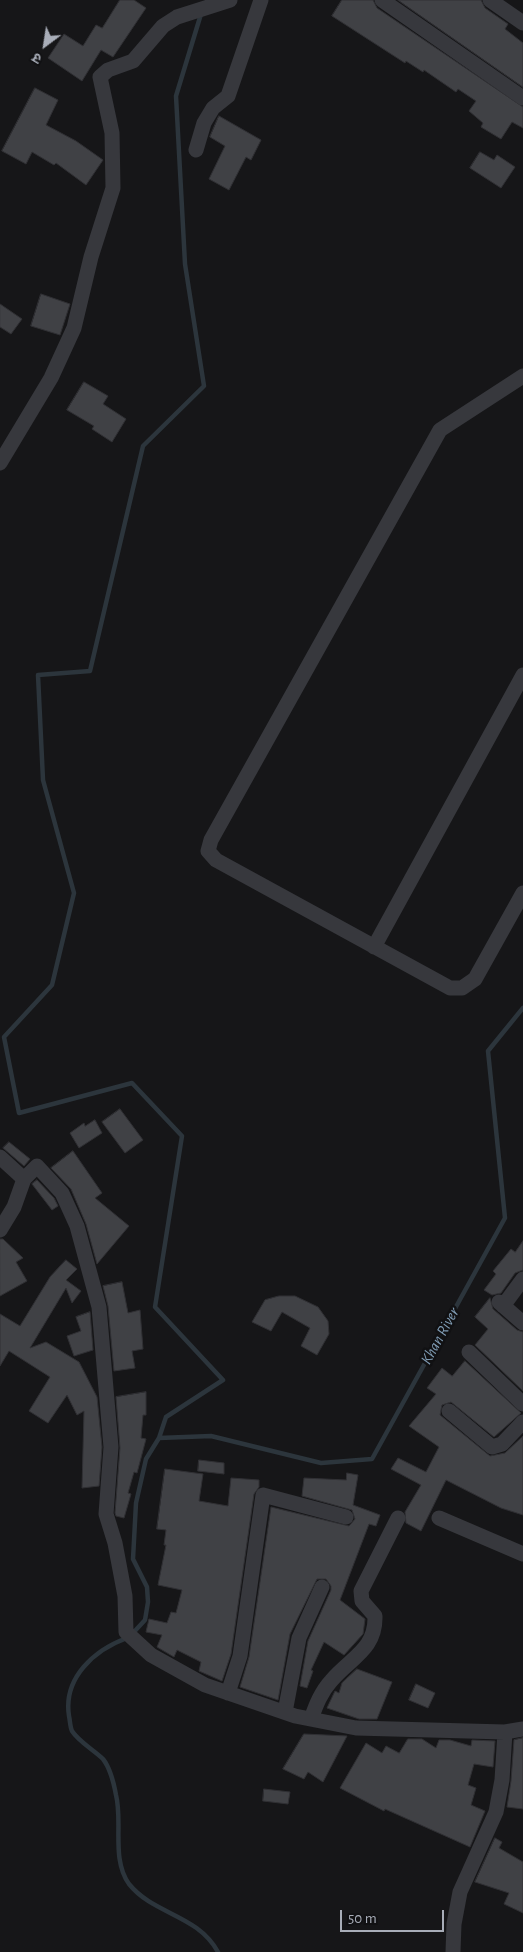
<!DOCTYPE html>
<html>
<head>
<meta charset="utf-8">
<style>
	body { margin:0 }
	#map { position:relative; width:523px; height:1952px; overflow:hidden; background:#161618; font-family:"Alegreya Sans","Noto Sans Devanagari",sans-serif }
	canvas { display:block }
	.north { position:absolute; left:20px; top:20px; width:50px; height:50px; -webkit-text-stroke:4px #111113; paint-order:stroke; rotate:211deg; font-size:14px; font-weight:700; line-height:20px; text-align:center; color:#a8adb8 }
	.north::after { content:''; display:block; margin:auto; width:18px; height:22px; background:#a8adb8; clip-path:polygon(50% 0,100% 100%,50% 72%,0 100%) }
	.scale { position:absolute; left:340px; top:1910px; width:104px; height:22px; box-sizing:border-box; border:2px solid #a8adb8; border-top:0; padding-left:6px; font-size:15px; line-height:18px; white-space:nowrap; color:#a8adb8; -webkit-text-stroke:4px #111113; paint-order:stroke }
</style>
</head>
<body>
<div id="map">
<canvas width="523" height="1952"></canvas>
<div class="north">उ</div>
<div class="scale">50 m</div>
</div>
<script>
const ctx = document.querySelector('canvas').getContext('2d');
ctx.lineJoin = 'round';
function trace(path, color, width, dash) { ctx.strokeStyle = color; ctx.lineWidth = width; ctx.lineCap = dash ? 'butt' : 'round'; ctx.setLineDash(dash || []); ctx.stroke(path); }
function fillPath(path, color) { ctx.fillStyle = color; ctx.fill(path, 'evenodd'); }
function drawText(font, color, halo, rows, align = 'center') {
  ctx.font = font + ' "Alegreya Sans",sans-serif'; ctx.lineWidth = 5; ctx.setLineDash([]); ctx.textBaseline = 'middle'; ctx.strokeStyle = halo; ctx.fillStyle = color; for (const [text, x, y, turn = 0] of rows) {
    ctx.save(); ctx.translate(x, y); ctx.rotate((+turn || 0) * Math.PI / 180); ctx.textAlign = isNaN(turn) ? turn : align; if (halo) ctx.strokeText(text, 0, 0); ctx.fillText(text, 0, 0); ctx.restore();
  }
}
const stream = new Path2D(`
	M159,1438L211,1436L321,1463L372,1459L505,1218L488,1051L523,1008
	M133,1633L145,1620L148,1602L147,1587L133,1559L136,1503L146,1459L159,1438L166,1417L223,1380L155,1307L182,1136L132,1083L19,1113L4,1037L52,985L74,893L43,780L38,675L90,671L143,446L204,386L185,264L176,96L201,14
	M127,1638C94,1650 63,1678 69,1716C70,1720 70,1727 72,1731C79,1742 94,1750 103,1759C110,1768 114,1784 116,1795C123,1822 111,1859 129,1884C154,1915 197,1914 218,1952`);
const building = new Path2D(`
	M120,0H134L146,8L113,57L101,50L82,81L48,58L64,34L83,46L96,25L102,28Z
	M342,0H373L377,8L523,107V128L512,122L501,139L481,127L483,123L469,111L476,101L458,89L456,92L424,70L423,72L406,61L405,63L332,16Z
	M398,0H481L485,8L508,24L505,29L523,43V87Z
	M35,88L58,100L46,125L76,141L103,160L86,185L56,163L54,165L32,152L26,164L2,151Z
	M219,116L261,140L251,160L246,157L229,190L209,179L225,146L210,137Z
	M480,152L494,160L497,155L515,167L501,188L470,168Z
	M41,294L70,304L60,335L31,326Z
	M0,304L22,319L11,334L0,327Z
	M84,382L108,396L103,404L126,419L112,442L92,429L94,426L67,410Z
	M120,1109L143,1140L125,1153L102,1122Z
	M95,1120L102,1133L79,1148L70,1133L84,1123L85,1126Z
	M9,1142L30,1159L24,1166L3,1148Z
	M73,1151L102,1193L95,1198L129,1226L97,1264L86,1224L71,1189L51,1168Z
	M37,1180L54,1198L58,1206L52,1210L32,1184Z
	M0,1239H3L23,1258L16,1262L27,1281L0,1296Z
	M523,1241V1270L515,1273L501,1293L492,1295L484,1290L496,1274L493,1271L511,1249L515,1252Z
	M66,1260L77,1269L66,1280L81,1291L72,1303L66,1288L30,1348L46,1342L79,1362L97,1397L102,1447L99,1486L82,1488L84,1411L77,1415L67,1395L48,1423L29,1411L50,1377L9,1351L0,1366V1314L20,1326L50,1277Z
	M122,1282L128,1313L140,1310L143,1349L132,1351L135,1368L114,1371L108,1306L103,1286Z
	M279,1296H295L318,1307L328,1321L329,1334L317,1355L301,1346L310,1328L282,1312L271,1331L252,1322L265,1300Z
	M490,1298L493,1309L517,1330L523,1332V1391L475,1345L488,1329L475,1317Z
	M90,1312L93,1350L74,1356L67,1336L81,1331L76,1317Z
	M465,1361L521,1413L494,1437L451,1402L442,1405L440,1415L490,1456L505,1453L523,1436V1515L501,1508L446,1480L421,1531L406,1523L405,1512L421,1485L391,1469L398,1458L426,1472L439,1447L409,1426L436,1394L427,1388L442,1368L452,1376Z
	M146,1392V1415H143L141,1438L146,1439L137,1473L134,1472L128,1493L131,1494L124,1518L116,1516L115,1513L120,1448L116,1397Z
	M199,1460L224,1463V1474L198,1471Z
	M165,1469L203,1474L199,1501L228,1506L231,1478L259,1480V1487L254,1494L231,1654L222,1681L199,1671L201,1662L177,1650L174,1657L157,1647L162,1635L146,1632L149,1619L167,1623L171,1612L176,1613L182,1590L158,1585L166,1545H164L166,1530L157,1529Z
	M347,1473L358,1475L353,1505L380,1515L376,1526L369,1524L340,1600L365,1619L363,1634L344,1655L324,1642L311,1670L313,1671L307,1688L300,1686L308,1641L331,1590V1586L326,1579H317L290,1634L278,1700L240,1687L249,1657L271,1507L349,1526L355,1519L352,1510L302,1496L304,1478L346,1480Z
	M357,1669L392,1682L377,1719H359L327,1708L335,1691L339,1693L342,1683Z
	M416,1684L435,1693L428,1708L409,1700Z
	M304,1734L347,1736L323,1782L308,1772L304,1779L283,1769Z
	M523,1738V1809L507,1807L511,1781L514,1740Z
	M408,1739H422L436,1748L439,1740H450L471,1746L472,1740L495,1741L493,1767L474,1764L468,1785L476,1788L471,1805L485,1811L470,1847L385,1809L384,1811L340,1788L366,1743L382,1753L386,1746L399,1753Z
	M264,1789L290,1792L288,1804L263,1801Z
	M495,1838L502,1842L499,1848L523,1862V1913L504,1904L509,1893L475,1882Z`);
const minor = new Path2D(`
	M382,0L523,98
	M490,0L523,23
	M196,150L204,123L213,108L228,96L261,0
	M523,376L440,430L211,840L208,851L216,860L450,988H462L475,979L523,893
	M0,463L51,378L74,328L91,257L113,188L112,133L100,77L108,70L133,61L163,26L177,17L230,0
	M374,947L523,675
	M0,1157L24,1179L37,1166L62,1193L77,1226L99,1307L111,1447L106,1514L115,1543L125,1596L126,1632L151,1655L205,1685L295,1716L356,1728L505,1732L523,1729
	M0,1230L14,1207L24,1179
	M499,1302L523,1323
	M503,1306L523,1279
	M469,1352L523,1404
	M449,1411L492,1447L502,1444L523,1422
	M439,1518L523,1554
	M228,1693L240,1656L263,1495L346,1517
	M285,1712L299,1638L322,1587
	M311,1719C316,1705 321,1692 331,1681C350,1658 376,1650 375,1616L362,1601L361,1591L398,1518
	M453,1952L454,1924L460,1892L496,1812L502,1780L505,1732`);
const waterNames = [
	["Khan River",440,1336,-61]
];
trace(stream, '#2c353c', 4.5);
fillPath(building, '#404145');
trace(building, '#303034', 1);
trace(minor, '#37383d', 15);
drawText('italic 16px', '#7f9bb3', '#111113', waterNames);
</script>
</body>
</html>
